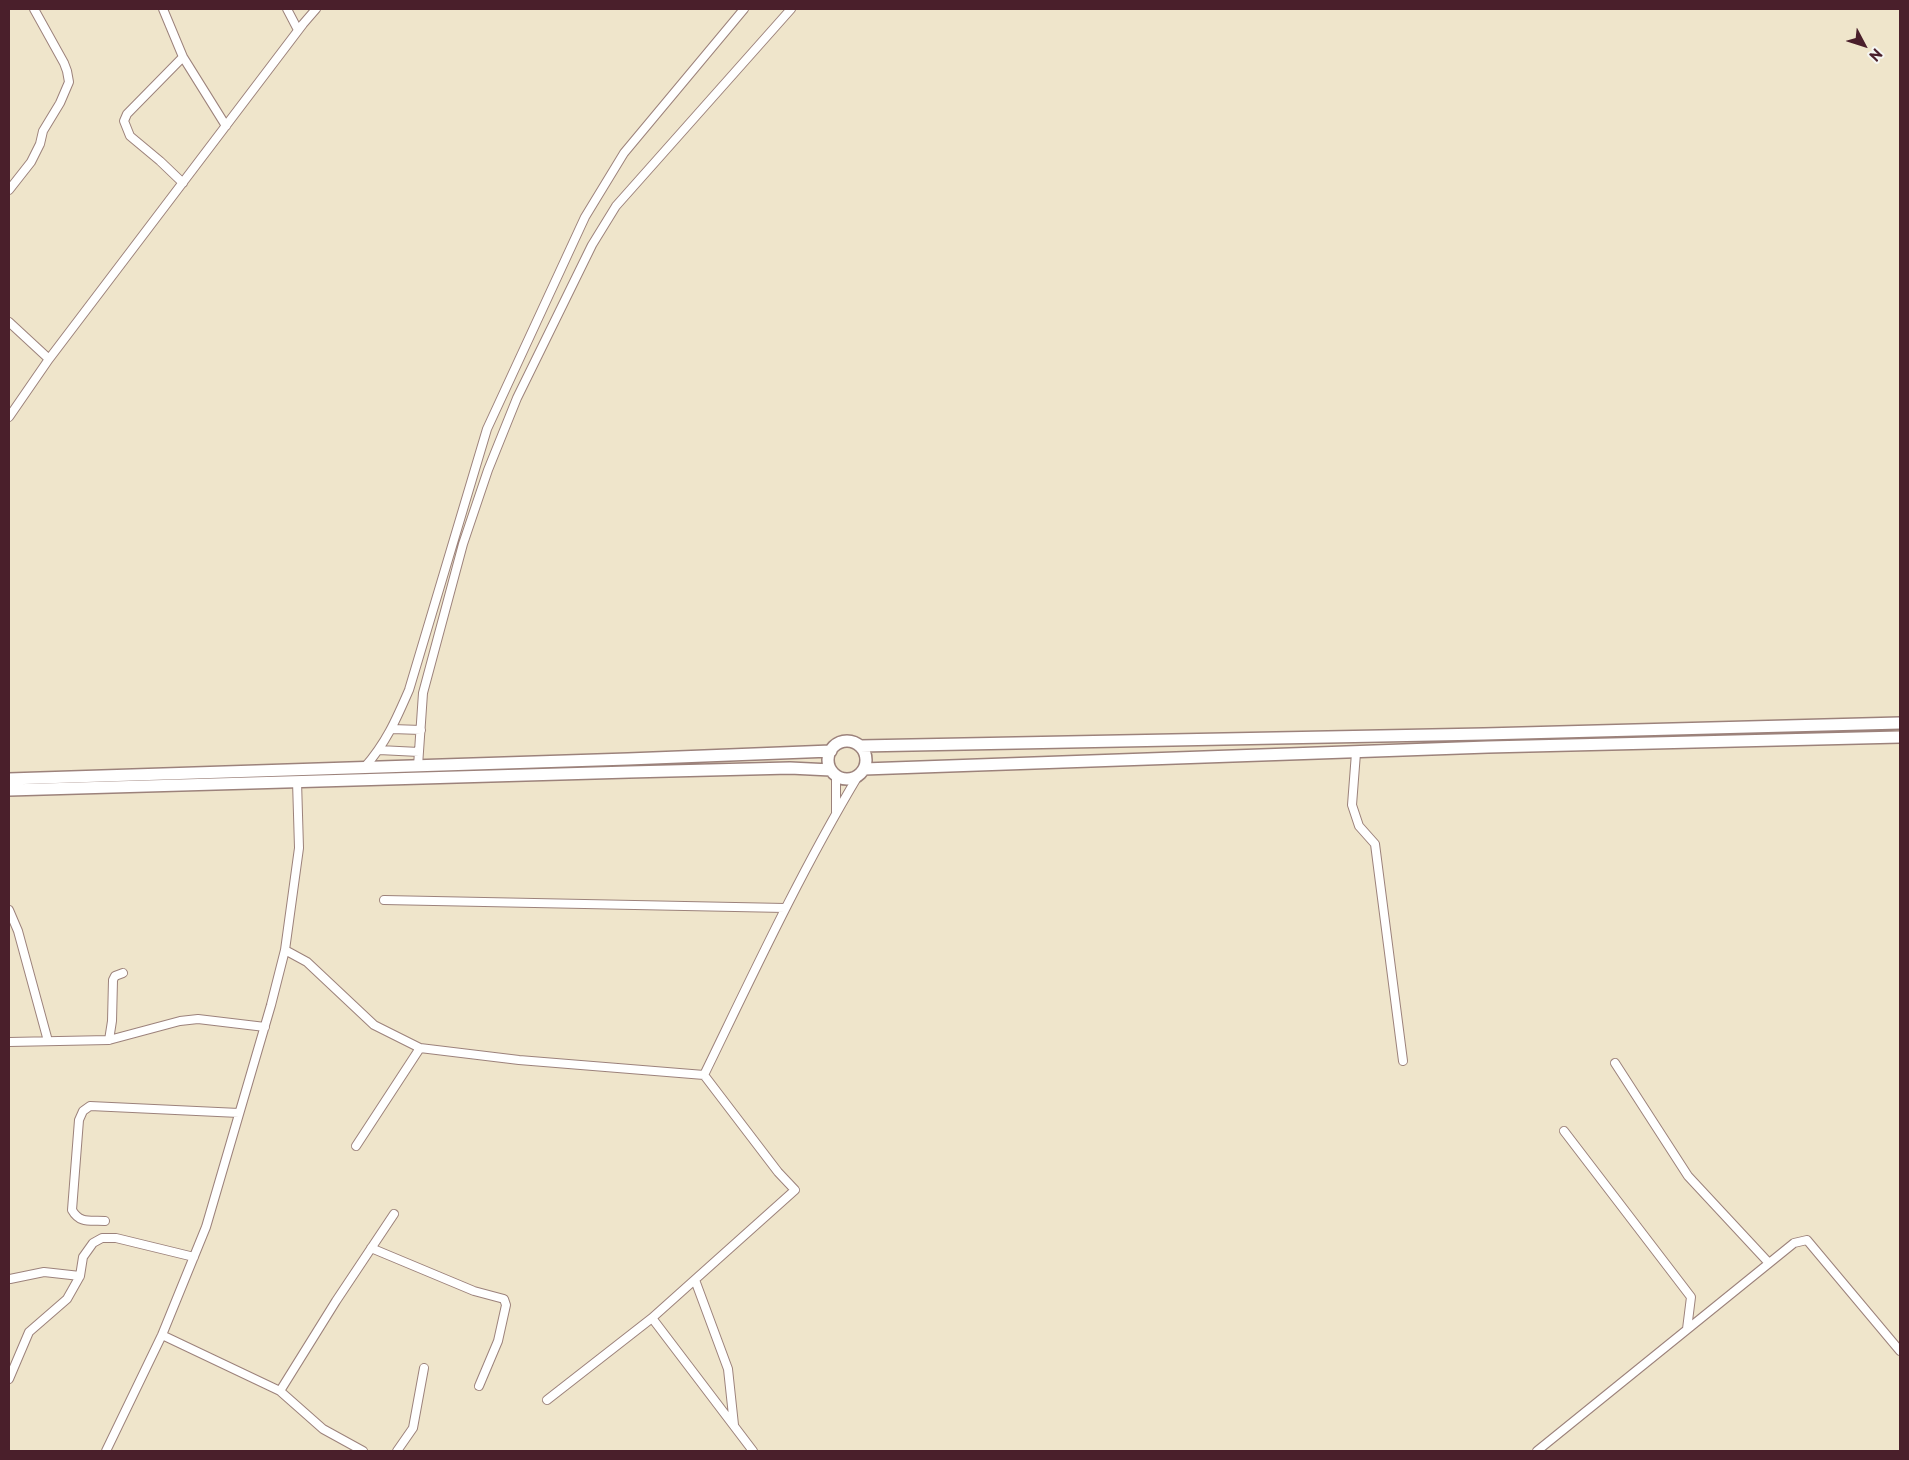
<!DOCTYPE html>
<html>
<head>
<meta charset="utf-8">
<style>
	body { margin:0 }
	#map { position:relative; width:1909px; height:1460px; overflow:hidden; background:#efe5cb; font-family:"Playpen Sans",sans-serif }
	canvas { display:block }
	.frame { position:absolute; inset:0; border:10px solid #4a1f2b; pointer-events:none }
	.north { position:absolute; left:1839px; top:20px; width:50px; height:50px; -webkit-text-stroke:4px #f6f6f2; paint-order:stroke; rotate:130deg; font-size:14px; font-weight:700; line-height:20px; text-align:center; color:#4a1f2b }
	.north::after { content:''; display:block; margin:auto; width:18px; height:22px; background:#4a1f2b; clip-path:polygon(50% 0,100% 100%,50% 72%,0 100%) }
</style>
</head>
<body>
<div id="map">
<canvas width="1909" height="1460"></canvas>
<div class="frame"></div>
<div class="north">N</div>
</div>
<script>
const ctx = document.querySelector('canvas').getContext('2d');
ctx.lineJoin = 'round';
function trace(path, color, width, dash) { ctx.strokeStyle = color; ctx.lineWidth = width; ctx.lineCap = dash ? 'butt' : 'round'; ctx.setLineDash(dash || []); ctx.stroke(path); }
const street = new Path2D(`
	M163,9L183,57L226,126
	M287,9L298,30
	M183,183L160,161L130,136L124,121L127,114L183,57
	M9,190L31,162L40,144L43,131L60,103L69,82L67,71L64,63L34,9
	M9,322L49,359
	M9,417L49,359L303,24L316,9
	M392,729L421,730
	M379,750L419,752
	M1356,753L1352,805L1359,826L1375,844L1403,1061
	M418,766L423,693L463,544L488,470L517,398L592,245L616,206L791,9
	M364,768C386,743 396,720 409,690L487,429L585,217L624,153L744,9
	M836,812V775
	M384,900L785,908
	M9,910L18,931L48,1041
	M285,950L307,962L374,1025L420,1048L519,1060L704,1075
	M109,1040L112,1021L113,980L115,976L123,973
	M9,1042L109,1040L180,1021L198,1019L265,1027
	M1615,1063L1688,1176L1768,1262
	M1564,1131L1691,1297L1687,1329
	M356,1146L420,1048
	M105,1221C90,1220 80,1224 72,1210L79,1120L83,1111L90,1106L239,1113
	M371,1248L474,1291L504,1299L506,1305L498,1341L479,1386
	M10,1279L44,1272L80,1276
	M695,1280L728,1369L734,1425
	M162,1335L280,1391L323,1429L363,1451
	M9,1379L29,1332L67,1299L80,1276L83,1257L93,1243L102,1238H116L194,1257
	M280,1391L336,1301L394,1214
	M547,1400L652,1318
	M106,1451L162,1335L206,1227L271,1005L285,950L299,848L297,781
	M397,1451L413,1428L424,1368
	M753,1451L652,1318L795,1190L778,1172L704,1075C753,974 800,873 858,776
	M1537,1451L1794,1243L1807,1240L1900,1351`);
const secondary = new Path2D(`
	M828 760a19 19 0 1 1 38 0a19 19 0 1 1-38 0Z
	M860,746L1484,734L1900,723
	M864,769L1488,747L1900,737
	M9,779L628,759L831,751
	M9,790L629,772L790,768L831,770`);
trace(street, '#9c827b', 10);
trace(secondary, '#9c827b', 14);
trace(street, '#fff', 8);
trace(secondary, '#fff', 11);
</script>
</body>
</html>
